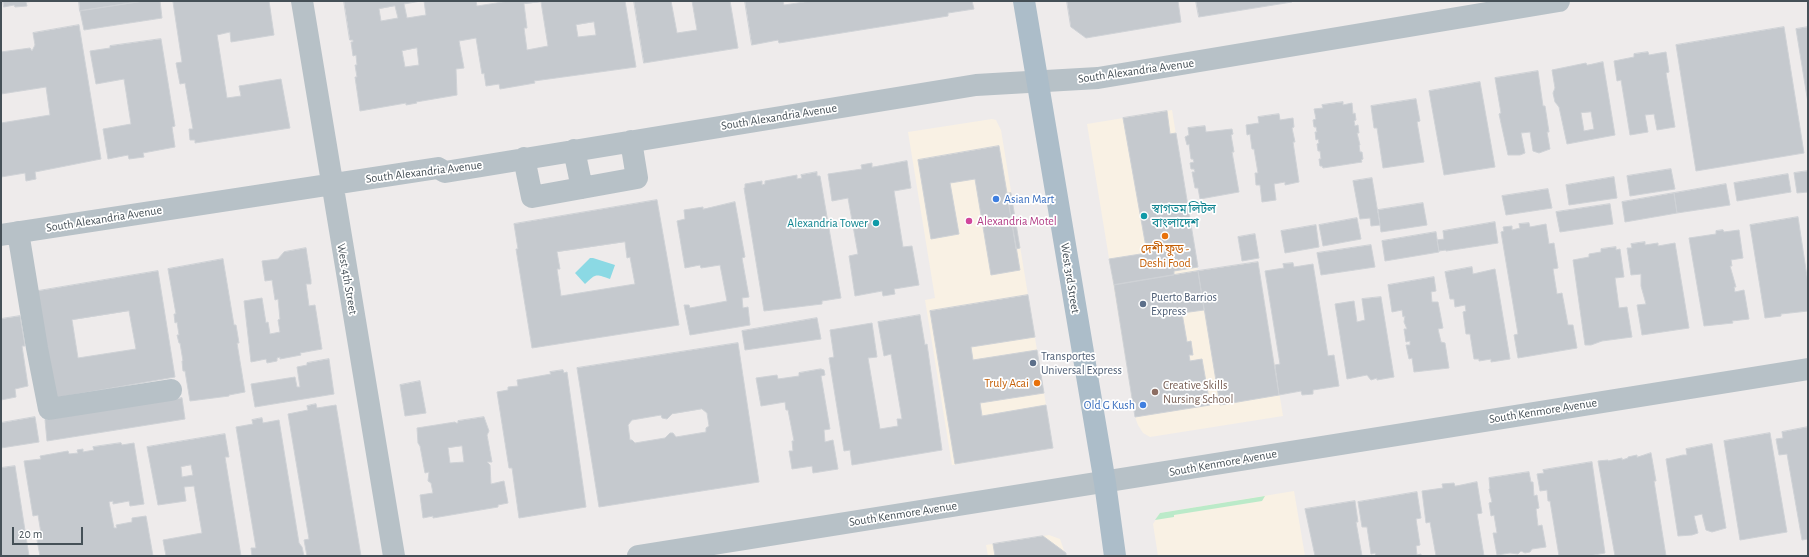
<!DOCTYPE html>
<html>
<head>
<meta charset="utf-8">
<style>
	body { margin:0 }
	#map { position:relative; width:1809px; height:557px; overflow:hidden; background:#eeebeb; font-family:"Alegreya Sans",sans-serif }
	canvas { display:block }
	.frame { position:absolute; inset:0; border:2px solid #455057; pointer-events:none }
	.scale { position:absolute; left:12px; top:527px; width:71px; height:18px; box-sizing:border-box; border:2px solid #455057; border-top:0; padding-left:5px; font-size:12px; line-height:14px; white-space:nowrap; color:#455057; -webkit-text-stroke:3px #fff; paint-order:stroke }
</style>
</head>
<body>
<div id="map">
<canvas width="1809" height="557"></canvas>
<div class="frame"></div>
<div class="scale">20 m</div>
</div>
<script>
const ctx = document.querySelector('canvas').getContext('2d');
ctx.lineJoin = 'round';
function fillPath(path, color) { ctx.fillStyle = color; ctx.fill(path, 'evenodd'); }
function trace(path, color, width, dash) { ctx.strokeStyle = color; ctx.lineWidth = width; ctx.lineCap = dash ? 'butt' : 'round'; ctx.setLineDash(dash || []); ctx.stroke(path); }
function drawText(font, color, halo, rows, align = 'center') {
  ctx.font = font + ' "Alegreya Sans","Noto Sans Bengali",sans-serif'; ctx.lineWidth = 3.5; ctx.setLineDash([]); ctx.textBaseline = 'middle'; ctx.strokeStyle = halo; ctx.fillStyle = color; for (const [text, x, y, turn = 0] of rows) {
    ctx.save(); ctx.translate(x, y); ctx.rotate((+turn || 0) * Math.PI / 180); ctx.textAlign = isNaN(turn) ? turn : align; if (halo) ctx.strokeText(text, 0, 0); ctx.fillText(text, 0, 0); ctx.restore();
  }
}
const commercial = new Path2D(`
	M1172,110L1198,271L1258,262L1283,416L1150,437L1143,433L1138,425L1135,417L1087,124Z
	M992,119L996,120L1001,130L1053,448L952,465L925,300L935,298L908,132Z
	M1294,491L1305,556H1158L1153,524L1160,513Z
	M1049,535L1060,539L1066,556H988L986,545Z`);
const green = new Path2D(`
	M1265,496L1262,501L1174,515V517L1155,520L1160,513Z`);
const water = new Path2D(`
	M590,258H593L615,265L610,279C596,274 596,273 585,284L575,273Z`);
const building = new Path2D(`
	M3,1H35L26,2L27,6L15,7L14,5L4,7Z
	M79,1H144L80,11Z
	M144,1H160L162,18L84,30L80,11Z
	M179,1H269L274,35L231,42L230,32L217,35L227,98L241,96L239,86L281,79L290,128L195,143V140H190L189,129H193L185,83L180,84L176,63L182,62L173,2Z
	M344,1H421L404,4L407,18L426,15L424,1H476L477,6L509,1H625L636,67L534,81L535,83L500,89L499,84L486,86L484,73L482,74L476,38L459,41L464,68L456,69L457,95L416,102L417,103L406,105V103L360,111L355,77H357L355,65H357L356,55L353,56L351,42H353V40H350ZM541,2L548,46L527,50L524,28H527L524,4ZM395,6L398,18L381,21L379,9ZM594,22L596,35L578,37L576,25ZM417,48L419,65L405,67L402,51Z
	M634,1H671L677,33L697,30L692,1H730L738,48L644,63Z
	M745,1H783L784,5L811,1H972L974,9L948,13V16L779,43L778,40L752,45Z
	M1067,1H1178L1181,22L1086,38L1071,27Z
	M1196,1H1292V2L1199,17Z
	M79,25L101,159L35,172L36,179L26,181L25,173L1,177V123L50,115L46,87L1,94V52L30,48L32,51L35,45L33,33Z
	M1784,27L1804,153L1696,171L1676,45Z
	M1808,27V103L1796,29Z
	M161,39L175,126L172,127L175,147L143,153L144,157L129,159L128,155L108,159L103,129L131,124L124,79L96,84L90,51L110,48V46Z
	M1648,52L1649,55L1666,52L1669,72L1666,73L1675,127L1657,130L1654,114L1645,115L1648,132L1630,135L1621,80L1617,81L1614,61L1634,57V54Z
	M1603,62L1615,135L1567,144L1559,107L1555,102L1553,93L1555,88L1552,70L1586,63L1587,65ZM1591,112L1594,129L1584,131L1581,113Z
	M1538,71L1543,106H1545L1549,132H1547L1550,149L1539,153L1533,151L1530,132L1521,133L1525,153L1520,155H1508L1499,114L1501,113L1495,78Z
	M1480,82L1495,167L1444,175L1429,91Z
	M1416,99L1420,121L1417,122L1424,162L1383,168L1377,128H1374L1371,106Z
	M1343,102V105L1352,103L1353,114L1355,113L1356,120L1354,121L1355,126L1358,125L1359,133H1357L1360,145H1359L1360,152H1362L1363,159L1361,160L1362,162L1323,168L1322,166H1320L1319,159H1321L1320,151H1318L1317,144L1319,143L1318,139L1316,140L1315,132H1317L1316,127H1314L1313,120L1316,119L1314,109L1323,108L1322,105Z
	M1167,111L1170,134L1176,133L1198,267L1174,271V275L1114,285L1109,259L1147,253L1123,118Z
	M1279,114L1280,120L1293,118L1294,127L1292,128L1295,142H1293L1299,182L1285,185V182L1274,184L1276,200L1262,202L1260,185H1256L1255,173H1258L1254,149H1252L1250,134L1247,135L1246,125L1259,123L1258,117Z
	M1205,126L1206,132L1232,129L1233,134L1231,135L1234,152H1232L1239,192L1200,199L1198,188H1195L1192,172H1195L1194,169H1191L1190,163L1194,162L1193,159H1191L1189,144L1187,145L1185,137L1189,135L1188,128Z
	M999,146L1020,270L991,275L975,179L950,183L959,234L931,239L918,160Z
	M907,161L911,188L894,191L903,247L912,246L919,285L894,289L895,294L883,296L882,291L855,296L849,256L858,254L848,198L832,201L828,174L862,169L861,165L872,163V167Z
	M1671,169L1675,189L1630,196L1627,176Z
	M1808,171V192L1797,193L1794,173Z
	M817,172V176H820L841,298L822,301V304L764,311L744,188H745V184L762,181V185L765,184V181L797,175V179L802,178L801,175Z
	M1788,174L1791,192L1737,201L1734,183Z
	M1614,177L1617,198L1569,205L1566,185Z
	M1372,178L1380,225L1371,226L1370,218L1360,219L1353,181Z
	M1726,184L1730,205L1677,213L1674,193Z
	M1548,189L1552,208L1506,215L1502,196Z
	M1011,193L1020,248L1016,249L1007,194Z
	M1674,193L1677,213L1625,222L1622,202Z
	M657,200L679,325L532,348L516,249H518L514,224ZM625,242L627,258L630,257L635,284L561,296L557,269H560L557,252Z
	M735,202L745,257L742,258L749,297L742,298L743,308L748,307L750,325L690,335L684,305H689L690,308L727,301L720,265L701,268L700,265L685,268L677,221L685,219L684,210L703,207V209Z
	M1423,203L1427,225L1381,232L1378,210Z
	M1610,204L1613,224L1560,232L1556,212Z
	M1798,217L1808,283V311L1781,314V316L1765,318L1750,225Z
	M1357,218L1361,239L1323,246L1319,225Z
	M1495,222L1498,243L1446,251V250L1439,251L1437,240L1444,239L1443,231Z
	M1529,223L1530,227L1546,224L1549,244L1554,243L1558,268L1553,269L1557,294L1562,293L1568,325H1573L1577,348L1518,358L1514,335L1518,334L1501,232L1504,231L1503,227L1512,226V230L1520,228L1519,224Z
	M1316,225L1319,247L1285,253L1281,231Z
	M1723,230L1724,232L1739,230L1743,258L1731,260L1732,266H1730L1736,287H1734L1735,292L1744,290L1749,319L1732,321L1733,323L1704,326L1689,238L1716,234V231Z
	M1436,232L1439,252L1385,261L1382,241Z
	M1255,234L1259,258L1242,261L1238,237Z
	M1645,242V245L1658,243V246L1675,243L1689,328L1642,335L1637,305L1646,304L1641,286V274L1631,275L1627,248H1632L1631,244Z
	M1371,245L1375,267L1321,275L1317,253Z
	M1616,247V250L1620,249L1624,277L1615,278L1619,308L1627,307L1632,337L1602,341L1591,345H1585L1573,260L1589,257V254L1601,252V249Z
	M306,248L311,280V284H306L309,306L315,305L322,349L300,353L301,355L280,359V357L277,358V361L267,363L266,359L251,362L244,301L262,298L266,323L268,322L270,334L280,332L278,320L280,319L278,299L275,300L272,280L265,281L262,261L278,259L284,252Z
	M223,259L234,325H236L239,343H237L245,392L229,395V396L190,401L185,371H183L182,361H183L180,343H179L177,335H179L177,322L175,323L174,314H176L168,269Z
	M1258,262L1279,395L1220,405L1198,271Z
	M1293,263L1294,267L1313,264L1328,356L1334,355L1339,386L1313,390V394L1302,395L1301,391L1279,395L1275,365L1280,364L1265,271L1284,268L1283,264Z
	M1472,267L1473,274L1495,269L1510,359L1491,362V359L1479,361V359H1474L1470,334H1466L1463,312L1466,311L1465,305L1455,307L1454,299H1450L1445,272Z
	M158,271L175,377L49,399L32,292ZM129,311L136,349L78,358L72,320Z
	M1198,271L1204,310L1182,313L1187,342L1191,341L1193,355H1189L1190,361L1202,359L1210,405L1135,417L1114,285Z
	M1434,277L1436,291L1431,292L1432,302H1438L1443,328L1438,329L1441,342L1445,343L1449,368L1414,372L1412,358L1409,359L1406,345H1410V341L1406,342L1404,329H1407L1404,322L1405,316L1403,317L1402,310L1392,312L1388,285Z
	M1028,295L1035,337L971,347L973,360L1037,350L1044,393L980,403L982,416L1046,405L1053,448L955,464L930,311Z
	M1381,297L1394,377L1377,380V378L1371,380L1367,375L1347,379L1335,304L1354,301L1357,322L1365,320L1362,299Z
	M920,315L925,345L927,344L942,450L852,465L850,450L844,451L829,358L834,357L830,330L872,323L877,357L868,358L880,429L898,426L897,419H902L891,354L884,356L878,322Z
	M20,316L25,346H22L28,386L15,389L16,397L1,400V319Z
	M817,318L821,339L745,350L742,331Z
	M738,343L759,482L599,507L577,368ZM702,409L707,413L709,426L706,428V432L676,437L673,433H670L665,438L635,443L632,440H630L628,425L632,420L661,415L662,418L667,419L672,414Z
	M329,359L334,394L255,407L251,384L295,377L297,387H300L297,367L307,365V363Z
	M821,369L824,370L825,375L821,376L830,429L824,430L825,442L833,440L838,469L813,473L812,466L792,469L789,451H793L792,441H794L788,410H786L785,402L761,406L756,378L777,375L778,379L799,376V373Z
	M563,370L564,373L567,372L586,507L519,518L512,468H509L497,392L508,390V387L518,386L517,380L551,374L550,372Z
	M420,381L426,413L405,416L400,385Z
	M182,398L185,419L47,441L45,420Z
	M316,404L317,408L336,405L361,556H307L304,540L309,539L288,414L308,410L307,406Z
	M35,417L39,442L1,448V423Z
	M484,417L489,431L487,435L492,462H487L490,465L491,484L504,481L508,503L498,505V507L433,518V516L423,518L420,495L433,493L431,483L428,481L429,472L425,473L420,446L418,443L417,428L455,422L456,423H458V421ZM462,446L464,462L450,463L448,448Z
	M262,418L263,423L279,420L299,543L302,547L304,556H252L251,548H256L236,427L253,424L252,420Z
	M1808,427V539L1802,540L1787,454L1779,455L1776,439L1783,438L1782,432Z
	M1770,433L1787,532L1740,540L1724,441Z
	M225,434L229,457H225L241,556H166L163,540L202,533L194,486L184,487L186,501L158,505L147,447ZM191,465L193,475L182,477L181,467Z
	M121,443L122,445L134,443L144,504L130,506L129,501L113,504V501L109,502L114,528H117L116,525L132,522V518L146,516L153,556H40L37,540L42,539L38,515L33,516L24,461L41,459L40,456L68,451L69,454L78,453L77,450L83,449V452L94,450L93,447Z
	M1712,444L1726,528L1712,532L1706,530L1702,514L1694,516L1698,533L1692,535L1678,536L1666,459L1683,455H1687L1686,449Z
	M1651,453L1656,481H1654L1666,556H1615L1598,461L1608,460V461L1622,458V460L1628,458V457L1637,455V457Z
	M1592,462L1605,553L1589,556H1559L1550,501H1548L1547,490L1540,491L1537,474L1544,473L1543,470Z
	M15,466L29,556H1V468Z
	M1529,472L1531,482H1533L1534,496L1537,495L1539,508L1536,509L1538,526L1542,525L1546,547L1532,549L1530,552L1525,553L1521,551L1518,554L1510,553L1497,555L1493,533H1497L1494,515L1491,516L1489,503L1492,502L1489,489H1490L1489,478Z
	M1477,482L1482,513L1477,514L1484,556H1436L1430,522L1426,523L1422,491L1443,488L1442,484L1454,483L1455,486Z
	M1417,492L1421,518L1416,519L1420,545L1416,546L1417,555L1421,554V556H1376L1375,553L1371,554L1367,527H1362L1358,502Z
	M1355,501L1358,522H1356L1362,556H1315L1305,509Z
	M1043,536L1066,553V556H995L993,544Z`);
const minor = new Path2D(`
	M302,1L394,556
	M574,150L582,188
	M524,158L532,197L637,178L631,141
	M18,232L37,348L49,409L171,390
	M1,235L438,168L445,172L976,85L1098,78L1559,1
	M638,556C1028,495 1418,431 1808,369`);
const major = new Path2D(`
	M1024,1L1105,483L1115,556`);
const markers = [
	[996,199,4,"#3f7fe0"],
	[1144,216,4,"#0f9aa8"],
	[969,221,4,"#d1479c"],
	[876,223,4,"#0f9aa8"],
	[1165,236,4,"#e8710a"],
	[1143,304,4,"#5c6f8a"],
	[1033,363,4,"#5c6f8a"],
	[1037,383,4,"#e8710a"],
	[1155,392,4,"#8d6e63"],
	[1143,405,4,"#3f7fe0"]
];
const streetNames = [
	["South Alexandria Avenue",1136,71,-8],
	["South Alexandria Avenue",779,117,-9],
	["South Alexandria Avenue",424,172,-7],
	["South Alexandria Avenue",104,219,-9],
	["West 3rd Street",1070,278,81],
	["West 4th Street",347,279,80],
	["South Kenmore Avenue",1543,411,-9],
	["South Kenmore Avenue",1223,463,-10],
	["South Kenmore Avenue",903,514,-9]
];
const shopNames = [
	["Asian Mart",1004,199],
	["Old G Kush",1135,405,"right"]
];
const cultureNames = [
	["স্বাগতম লিটল",1152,209],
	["বাংলাদেশ",1152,223],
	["Alexandria Tower",868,223,"right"]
];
const hotelNames = [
	["Alexandria Motel",977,221]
];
const foodNames = [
	["দেশী ফুড -",1165,249],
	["Deshi Food",1165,263],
	["Truly Acai",1029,383,"right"]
];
const serviceNames = [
	["Puerto Barrios",1151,297],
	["Express",1151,311],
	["Transportes",1041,356],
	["Universal Express",1041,370]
];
const educationNames = [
	["Creative Skills",1163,385],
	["Nursing School",1163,399]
];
fillPath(commercial, '#f9f1e4');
fillPath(green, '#bbeac9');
fillPath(water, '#8bd9e4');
fillPath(building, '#c5c9ce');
trace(building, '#cfd2d6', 1);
trace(minor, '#b7c1c7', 22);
trace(major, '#acbdc9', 22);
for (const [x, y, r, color] of markers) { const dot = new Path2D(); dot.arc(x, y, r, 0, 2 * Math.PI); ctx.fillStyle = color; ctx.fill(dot); trace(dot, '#fff', 1.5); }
drawText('12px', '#455057', '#fff', streetNames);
drawText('12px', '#366cbe', '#fff', shopNames, 'left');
drawText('12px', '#0d838f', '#fff', cultureNames, 'left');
drawText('12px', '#b23c85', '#fff', hotelNames, 'left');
drawText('12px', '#c56008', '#fff', foodNames);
drawText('12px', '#4e5e75', '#fff', serviceNames, 'left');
drawText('12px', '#785e54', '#fff', educationNames, 'left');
</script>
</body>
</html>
